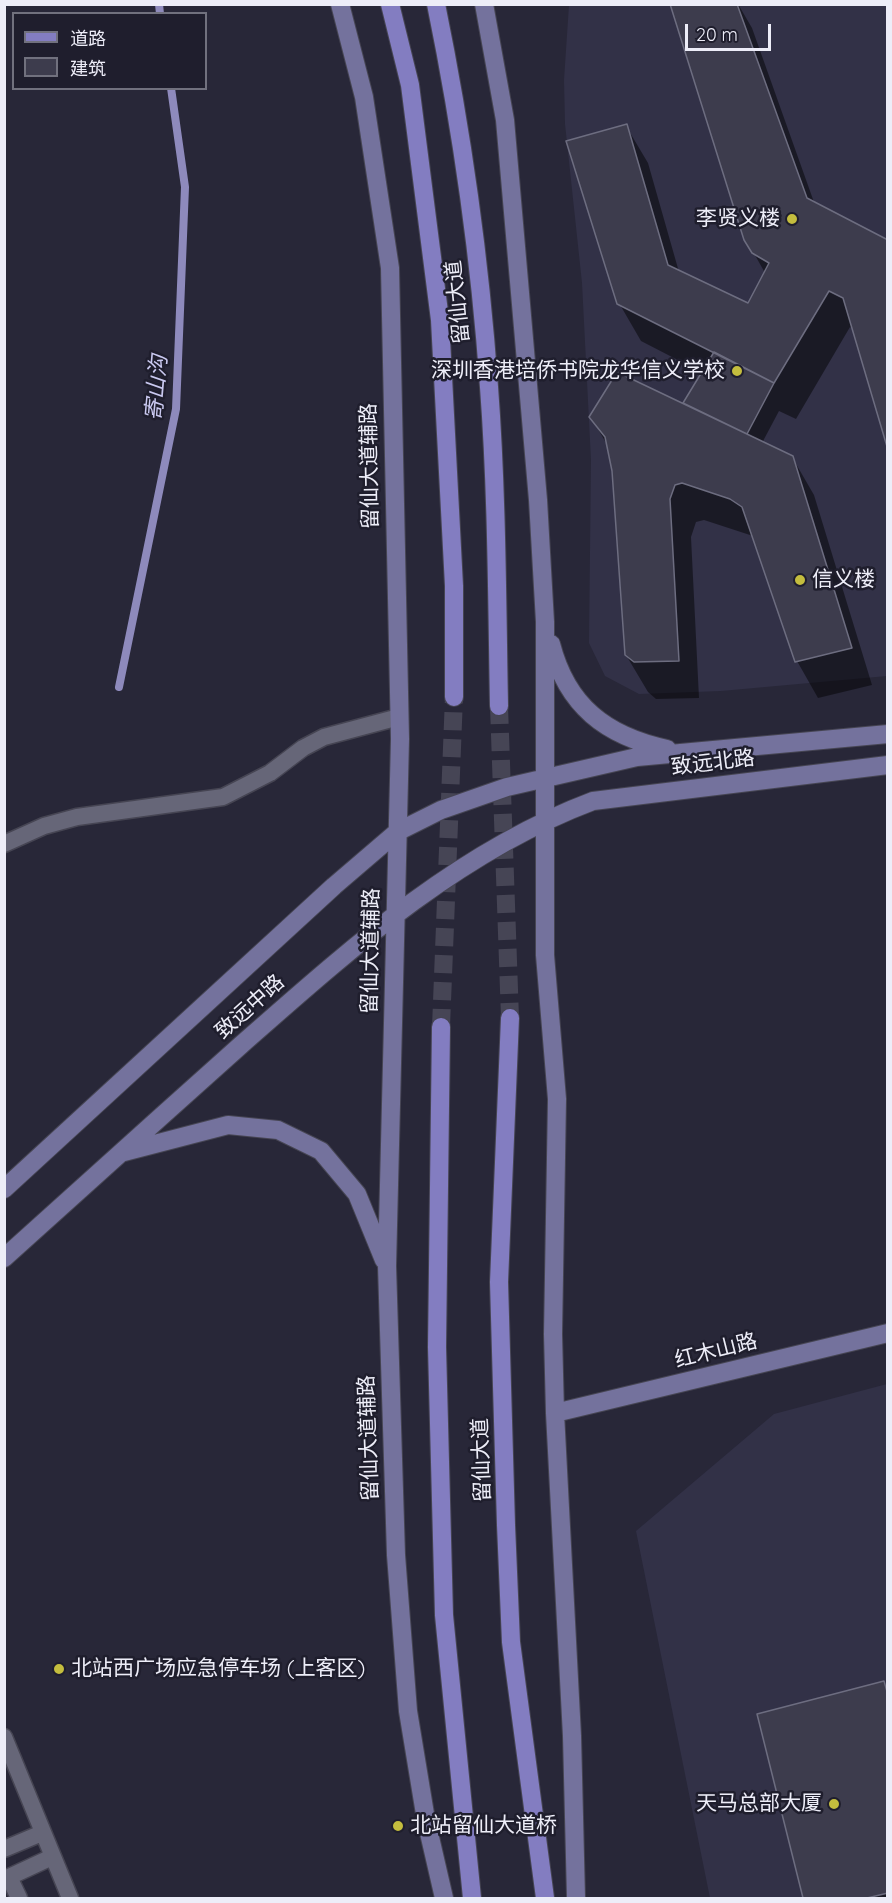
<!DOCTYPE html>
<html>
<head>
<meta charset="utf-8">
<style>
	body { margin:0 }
	#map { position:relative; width:892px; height:1903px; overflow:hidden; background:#282738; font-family:Quicksand,"Noto Sans SC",sans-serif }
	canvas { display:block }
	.frame { position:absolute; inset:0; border:6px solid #ededf8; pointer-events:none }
	.legend { position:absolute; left:12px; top:12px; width:195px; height:78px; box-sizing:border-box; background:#1f1e2d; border:2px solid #71717e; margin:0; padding:8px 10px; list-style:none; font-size:18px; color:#ededf8 }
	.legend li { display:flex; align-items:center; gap:12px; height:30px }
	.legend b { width:30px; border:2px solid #71717e }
	.scale { position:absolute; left:685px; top:24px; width:86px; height:27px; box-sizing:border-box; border:3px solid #ededf8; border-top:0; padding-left:8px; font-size:18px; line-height:21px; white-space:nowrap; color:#ededf8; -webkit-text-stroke:4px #1f1e2d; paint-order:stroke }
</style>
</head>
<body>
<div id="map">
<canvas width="892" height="1903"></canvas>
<div class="frame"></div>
<ul class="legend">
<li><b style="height:8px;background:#837dc1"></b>道路</li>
<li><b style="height:16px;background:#3d3c4d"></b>建筑</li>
</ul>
<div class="scale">20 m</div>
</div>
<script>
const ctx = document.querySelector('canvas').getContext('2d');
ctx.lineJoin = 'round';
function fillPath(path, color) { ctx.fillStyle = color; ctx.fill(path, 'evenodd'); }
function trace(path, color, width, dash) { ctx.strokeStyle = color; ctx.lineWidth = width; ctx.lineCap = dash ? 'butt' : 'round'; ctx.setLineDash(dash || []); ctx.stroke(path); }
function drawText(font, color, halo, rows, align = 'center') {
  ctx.font = font + ' Quicksand,"Noto Sans SC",sans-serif'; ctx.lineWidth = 5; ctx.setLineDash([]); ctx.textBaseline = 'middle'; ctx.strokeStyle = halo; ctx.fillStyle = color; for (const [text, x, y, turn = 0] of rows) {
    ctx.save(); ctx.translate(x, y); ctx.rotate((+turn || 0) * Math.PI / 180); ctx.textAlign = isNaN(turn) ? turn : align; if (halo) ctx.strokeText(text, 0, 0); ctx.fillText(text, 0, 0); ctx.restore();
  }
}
const built = new Path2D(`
	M569,5H887V676L721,691L639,694L605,676L589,643L591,460L582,283L565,124L564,80Z
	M887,1384V1898H710L636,1531L774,1414Z`);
const shadow = new Path2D(`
	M671,4H738L752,28L815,205L854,329L850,327L796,419L779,411L762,443L792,457L814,495L872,685L818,698L797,661L753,536L704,520L696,522L691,537L699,698L656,699L648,692L626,655L613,471L609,448L591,417L687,407L685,403L703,373L641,341L619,303L626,126L648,163L679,272L749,305L765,273L746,239Z
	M883,1683L888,1690V1898H805L759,1715Z`);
const stream = new Path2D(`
	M159,4L160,14
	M119,687L176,409L185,187L171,88`);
const building = new Path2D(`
	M670,4H737L807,198L888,240V450L843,298L829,291L774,383L617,304L566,141L627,124L668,265L748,303L769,263L752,253L744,240Z
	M714,352L774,383L747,434L683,403Z
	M617,372L793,456L852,648L795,662L742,507L730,499L682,483L675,485L670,499L679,661L634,662L625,655L612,471L605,437L589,417Z
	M884,1681L888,1695V1893L867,1898H803L757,1714Z`);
const primaryTunnel = new Path2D(`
	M499,706L510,1018
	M441,1027L454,697`);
const lane = new Path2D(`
	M4,844L44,826L77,817L223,797L270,773L303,748L324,737L399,717
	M4,1737L70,1898
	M4,1849L42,1833
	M9,1877L52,1857
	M4,1879L9,1877L19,1898`);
const secondary = new Path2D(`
	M340,4L364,97L390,268L400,739L387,1266L396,1555L408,1711L426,1820L444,1898
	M484,4L505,120L538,500L545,622V955L557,1099L553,1334L555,1413L572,1736L576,1898
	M551,644C567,706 606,736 667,749
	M124,1152L228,1125L278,1130L321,1151L357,1194L384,1260
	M4,1189L334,886L397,832L441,810L507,787L637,757L888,734
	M4,1258C83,1186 162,1116 241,1045C348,951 457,852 593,801L888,765
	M555,1413L888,1333`);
const primary = new Path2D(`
	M390,4L410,85L440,320L454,586V697
	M436,4C462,131 480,259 489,387C497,493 497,600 499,706
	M510,1018L499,1282L506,1525L511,1642L545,1898
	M441,1027L437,1347L444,1615L472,1898`);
const markers = [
	[792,219,6,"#c4bd3e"],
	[737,371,6,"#c4bd3e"],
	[800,580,6,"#c4bd3e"],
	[59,1669,6,"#c4bd3e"],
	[834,1804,6,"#c4bd3e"],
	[398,1826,6,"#c4bd3e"]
];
const poiNames = [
	["李贤义楼",780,219],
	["深圳香港培侨书院龙华信义学校",725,371],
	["信义楼",812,580,"left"],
	["北站西广场应急停车场 (上客区)",71,1669,"left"],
	["天马总部大厦",822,1804],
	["北站留仙大道桥",410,1826,"left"]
];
const streetNames = [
	["留仙大道",458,302,-96],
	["留仙大道辅路",370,466,-91],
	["致远北路",713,763,-7],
	["留仙大道辅路",371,951,-89],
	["致远中路",250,1007,-42],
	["红木山路",716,1351,-14],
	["留仙大道辅路",369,1438,-92],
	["留仙大道",482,1460,-92]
];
const waterNames = [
	["寄山沟",157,388,-85]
];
fillPath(built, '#323147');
fillPath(shadow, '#0007');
trace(stream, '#8e8abc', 8);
fillPath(building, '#3d3c4d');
trace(building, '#6d6d80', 1.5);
trace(primaryTunnel, '#464555', 18, [18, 9]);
trace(lane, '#464553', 19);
trace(secondary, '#464553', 20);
trace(primary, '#464553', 20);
trace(lane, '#666678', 16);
trace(secondary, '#74729d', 18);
trace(primary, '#837dc1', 18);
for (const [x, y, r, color] of markers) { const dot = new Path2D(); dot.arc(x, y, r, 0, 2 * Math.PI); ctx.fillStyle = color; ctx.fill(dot); trace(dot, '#1f1e2d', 2); }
drawText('21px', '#ededf8', '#1f1e2d', poiNames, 'right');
drawText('21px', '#ededf8', '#1f1e2d', streetNames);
drawText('italic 22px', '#cac9f0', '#1f1e2d', waterNames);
</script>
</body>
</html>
